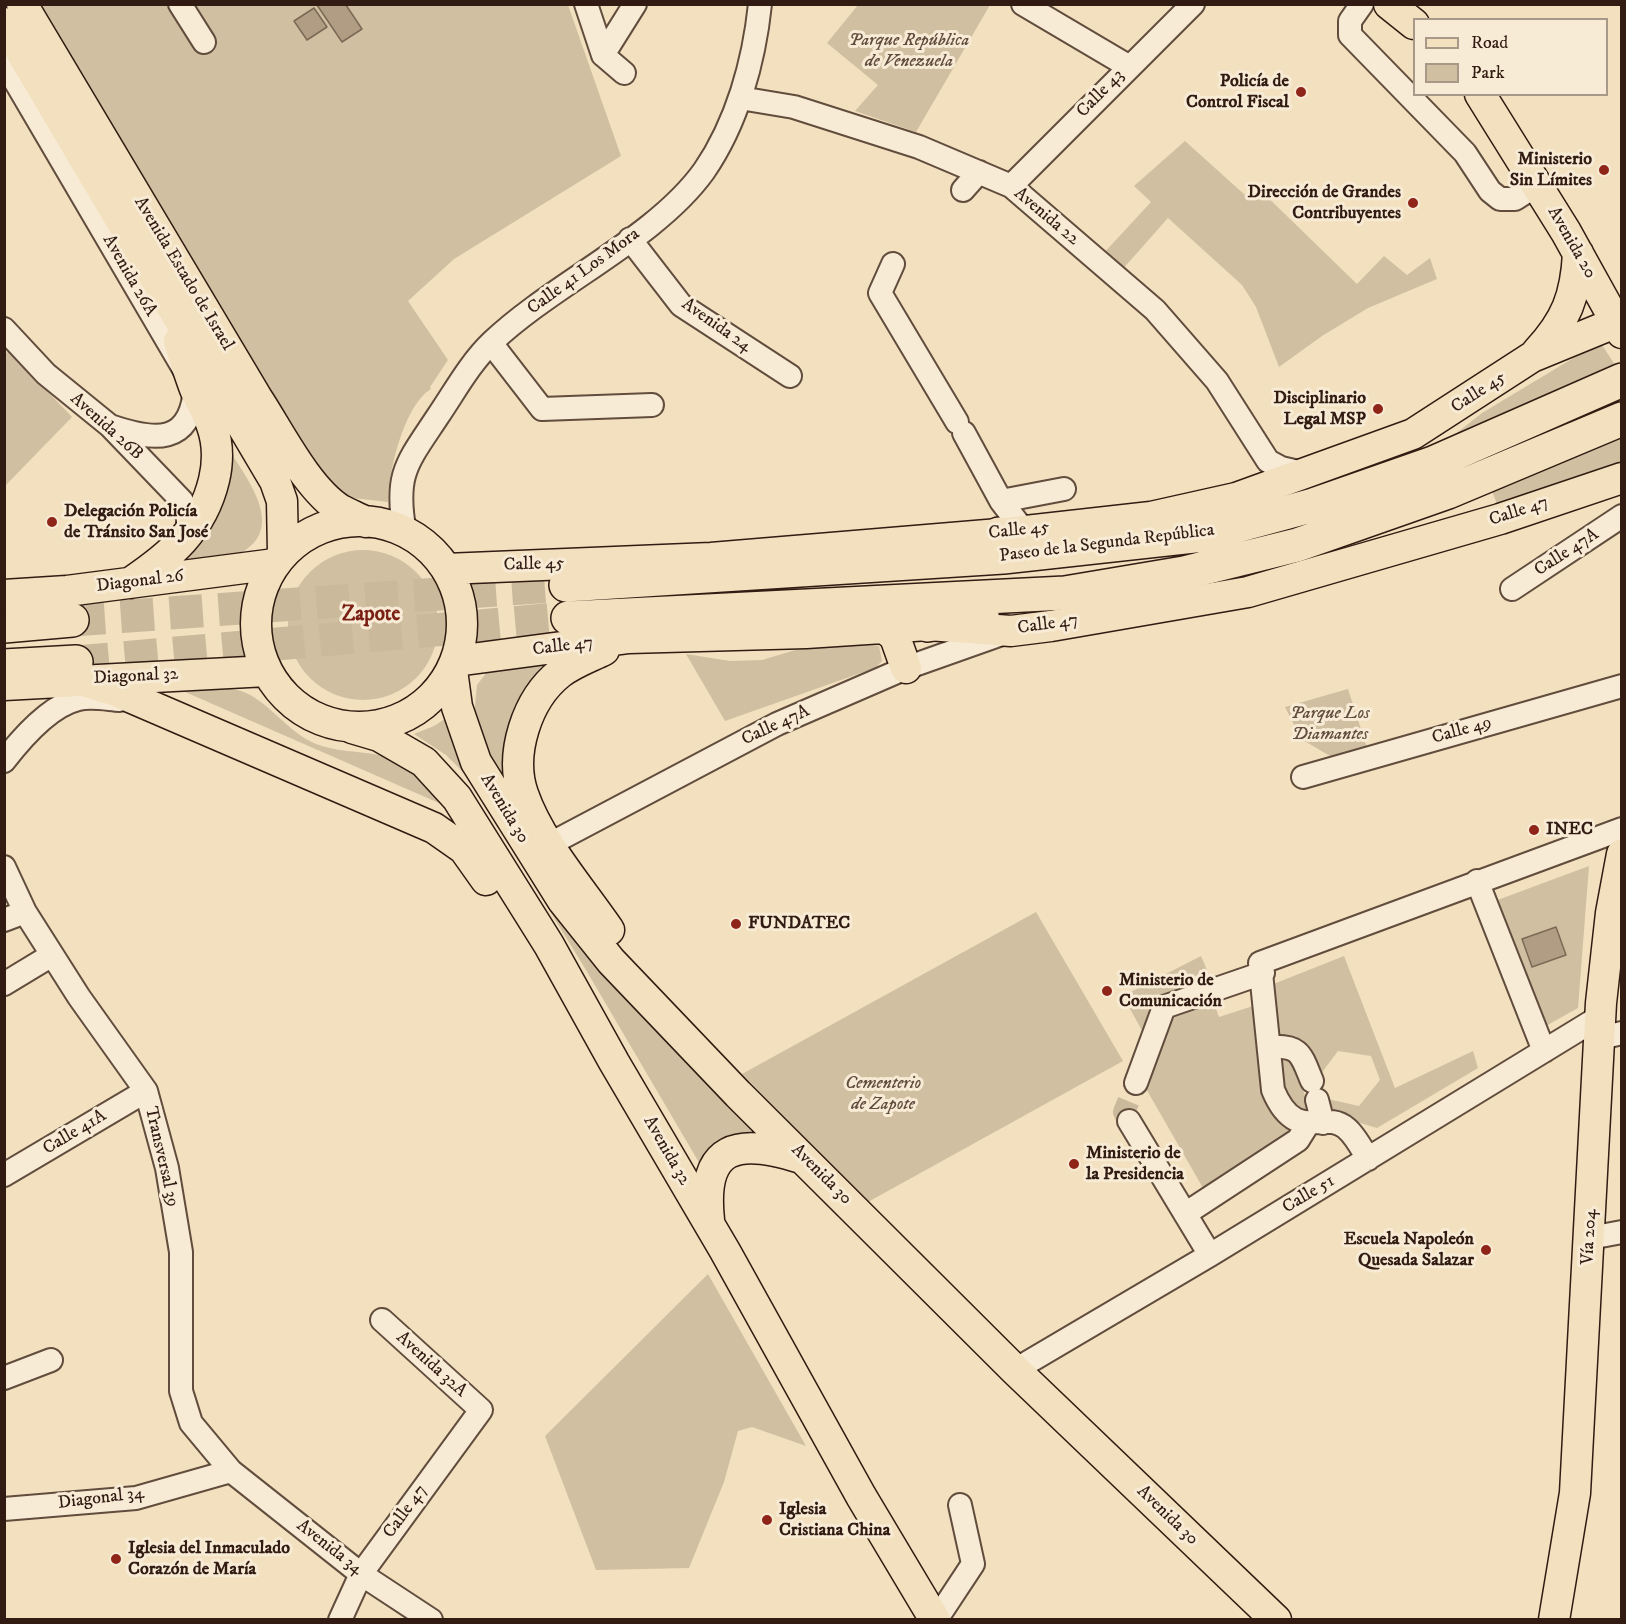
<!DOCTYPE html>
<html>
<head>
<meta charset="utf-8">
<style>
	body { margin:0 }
	#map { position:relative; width:1626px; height:1624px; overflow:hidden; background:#f2e0be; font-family:"IM FELL DW Pica",serif }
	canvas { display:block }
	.frame { position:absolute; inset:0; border:6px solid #311b12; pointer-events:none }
	.legend { position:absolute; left:1413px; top:18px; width:195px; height:78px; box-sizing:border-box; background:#f7ebd5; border:2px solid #a89887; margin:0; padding:8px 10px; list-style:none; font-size:18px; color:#311b12 }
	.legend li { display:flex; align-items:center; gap:12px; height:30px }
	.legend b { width:30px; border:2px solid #a89887 }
</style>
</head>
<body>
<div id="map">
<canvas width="1626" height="1624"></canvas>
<div class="frame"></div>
<ul class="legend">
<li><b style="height:8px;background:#f2e0be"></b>Road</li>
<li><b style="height:16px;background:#d1bfa1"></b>Park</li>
</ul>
</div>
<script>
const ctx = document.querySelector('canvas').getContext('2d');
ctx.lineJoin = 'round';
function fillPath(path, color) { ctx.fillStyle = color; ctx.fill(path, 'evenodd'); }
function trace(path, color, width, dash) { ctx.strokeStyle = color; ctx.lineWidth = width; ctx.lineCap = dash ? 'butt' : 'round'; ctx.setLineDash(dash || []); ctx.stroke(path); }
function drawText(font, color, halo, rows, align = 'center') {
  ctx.font = font + ' "IM FELL DW Pica",serif'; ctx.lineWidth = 6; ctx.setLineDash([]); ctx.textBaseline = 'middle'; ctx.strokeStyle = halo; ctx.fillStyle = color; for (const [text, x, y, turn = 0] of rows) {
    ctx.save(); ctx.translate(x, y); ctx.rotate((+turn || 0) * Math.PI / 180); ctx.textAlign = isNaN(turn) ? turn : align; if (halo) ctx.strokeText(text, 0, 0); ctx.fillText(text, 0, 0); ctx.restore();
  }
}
const green = new Path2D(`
	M38,5H568L621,156L454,259L408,301L448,360L430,387L431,389C404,405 388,473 388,502L353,498L325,484Z
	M858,5H990L916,132L855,111L878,85L827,43Z
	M1185,141L1245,195L1255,185L1357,284L1384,256L1407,275L1430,258L1437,279L1368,308L1322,336L1279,367L1256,307L1242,285L1168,218L1121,271L1102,255L1151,202L1134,186Z
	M1600,342L1621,374L1439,447L1482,413Z
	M9,351L72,417L5,486L4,355Z
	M1621,429V469L1499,510L1491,488Z
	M228,448C247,479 288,529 239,554L184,563C219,527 221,497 228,448Z
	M288 625a75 75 0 1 1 150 0a75 75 0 1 1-150 0Z
	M866,644L879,646L882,661L875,668L725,721L686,654L730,661L762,660L802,648Z
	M565,654L510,784L479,739L474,716L477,685L487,672Z
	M176,688C197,688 221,685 241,691C268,700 287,732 316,744C337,752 358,751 379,755C410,761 428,786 448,807Z
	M1348,689L1368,751L1337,760L1301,739L1285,707Z
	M451,715L457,742L758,1130L737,1136L704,1171L586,970L467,776L446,755L414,734L434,726Z
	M1589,866L1578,1008L1544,1027L1495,901Z
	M1036,912L1123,1061L868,1202L742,1074Z
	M1201,956L1213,984L1145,1036L1123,996Z
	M1344,956L1395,1088L1473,1051L1478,1068L1377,1128L1330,1114L1323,1098L1359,1106L1380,1080L1371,1056L1338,1051L1317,1079L1278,1041L1271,985Z
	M1211,995L1219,1017L1256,1005L1264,1078L1299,1127L1207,1195L1141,1080L1167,1010Z
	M1277,1050L1290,1051L1307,1102L1313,1101L1306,1119L1283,1095Z
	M708,1274L806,1446L752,1427L738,1431L724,1482L689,1568L596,1570L545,1436Z`);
const water = new Path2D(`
	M317,5H346L362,29L342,42Z
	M314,8L327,27L307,40L294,21Z
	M1556,927L1566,955L1532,967L1522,939Z`);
const minorTunnel = new Path2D(`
	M1129,1121L1124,1112L1136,1083`);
const highwayTunnel = new Path2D(`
	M72,620L566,585
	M76,662L568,618`);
const minor = new Path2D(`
	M180,4L204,42
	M586,4L603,55L635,4
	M1023,4L1128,66
	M1362,4L1350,21V35L1465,153L1490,191L1500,199H1515L1537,185
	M603,55L624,73
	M4,62L195,388C191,446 154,441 110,426
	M740,98L794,107L919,147L1011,186L1155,310L1217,381L1268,461L1281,468L1307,474
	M1011,186L1193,4
	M963,190L979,172
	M630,239L681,305L790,376
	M893,264L880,293L957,422
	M4,329L46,374L110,426L182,501L188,518V535
	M491,343L542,409L652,405
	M964,433L1001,501L1024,531
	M1001,501L1064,489
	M405,533C394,474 407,463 438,416C455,391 470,363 492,342C554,283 655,239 704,171C737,123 754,62 760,4
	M1512,589L1622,516
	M4,761C21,739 49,706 78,699C91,696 106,699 120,700
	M1303,777L1622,686
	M550,844L777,724L906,668L1002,634
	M4,867L25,912L79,997L146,1091L167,1168L181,1252V1391L191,1423L231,1471L361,1574L431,1620
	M1477,881L1544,1051
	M4,920L25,912
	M4,984L52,955
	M1600,1038L1622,1033
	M1270,1047C1301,1045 1301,1055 1312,1081
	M1136,1083L1164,1007L1263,973
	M1317,1100L1323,1123
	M1129,1121L1210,1255
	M1368,1159C1362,1149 1355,1135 1346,1128C1324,1109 1296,1145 1273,1090L1260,963L1622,829
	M4,1175L146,1091
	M1185,1214L1298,1140L1308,1124
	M1590,1238L1622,1232
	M1015,1370L1210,1255L1601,1016
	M4,1378L51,1360
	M4,1509L136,1498L231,1471
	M340,1620L361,1574L481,1410L382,1320
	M936,1620L973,1564L960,1505`);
const major = new Path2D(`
	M22,4L257,398C279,431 307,489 341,510C349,514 358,518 366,522
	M1389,4L1414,24
	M4,23L275,481L282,501L283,553
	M1480,94L1566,232L1622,333
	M1537,352C1566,321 1576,296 1578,253
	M256 624a103 103 0 1 1 206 0a103 103 0 1 1-206 0Z
	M446,569L711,558L999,534L1151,517L1236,498L1413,434L1532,357L1622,320
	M130,583C170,556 202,530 214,480C218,463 218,443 212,426C208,413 200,401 195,389C189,373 184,357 179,341
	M4,595L67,591L275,564
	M885,628L895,637L906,668
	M604,650C590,657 573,663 560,673C527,699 509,754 523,794C539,841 581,889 609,930
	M456,661L629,638L806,633L928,625L1011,631L1051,626L1248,592L1500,519L1622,478
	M452,670L457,707L476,762L563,901L611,961L738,1094L1015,1370L1276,1620
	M80,680L116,691L434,828L464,849L486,880
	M4,685L267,671
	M352,728L379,736L424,762L457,798L549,945L614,1062L725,1251L861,1496L935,1620
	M709,1220C701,1144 738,1138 801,1158
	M1554,1620L1575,1493L1601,1003L1611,913L1622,854`);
const highway = new Path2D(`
	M999,534L1048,541
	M566,585L1003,557L1203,535L1310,506L1433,463L1622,380
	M568,618L1065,593L1184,573L1297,545L1448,492L1622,419
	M928,625L982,613
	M4,626L72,620
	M4,666L76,662`);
const markers = [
	[1301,92,6,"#8f2418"],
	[1604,170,6,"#8f2418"],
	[1413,203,6,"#8f2418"],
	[1378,409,6,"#8f2418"],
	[52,522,6,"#8f2418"],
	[1534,830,6,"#8f2418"],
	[736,924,6,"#8f2418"],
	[1107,991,6,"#8f2418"],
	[1074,1164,6,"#8f2418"],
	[1486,1250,6,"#8f2418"],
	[767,1520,6,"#8f2418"],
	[116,1559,6,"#8f2418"]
];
const parkNames = [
	["Parque República",909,41],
	["de Venezuela",909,62],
	["Parque Los",1330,714],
	["Diamantes",1330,735],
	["Cementerio",883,1084],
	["de Zapote",883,1105]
];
const poiNames = [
	["Policía de",1289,82,"right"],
	["Control Fiscal",1289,103,"right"],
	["Ministerio",1592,160,"right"],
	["Sin Límites",1592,181,"right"],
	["Dirección de Grandes",1401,193,"right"],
	["Contribuyentes",1401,214,"right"],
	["Disciplinario",1366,399,"right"],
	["Legal MSP",1366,420,"right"],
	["Delegación Policía",64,512],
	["de Tránsito San José",64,533],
	["INEC",1546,830],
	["FUNDATEC",748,924],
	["Ministerio de",1119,981],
	["Comunicación",1119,1002],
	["Ministerio de",1086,1154],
	["la Presidencia",1086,1175],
	["Escuela Napoleón",1474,1240,"right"],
	["Quesada Salazar",1474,1261,"right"],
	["Iglesia",779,1510],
	["Cristiana China",779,1531],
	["Iglesia del Inmaculado",128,1549],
	["Corazón de María",128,1570]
];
const streetNames = [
	["Calle 43",1101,94,-46],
	["Avenida 22",1046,217,40],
	["Avenida 20",1571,243,60],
	["Calle 41 Los Mora",584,272,-36],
	["Avenida Estado de Israel",183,274,59],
	["Avenida 26A",129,276,60],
	["Avenida 24",716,326,35],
	["Calle 45",1479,393,-33],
	["Avenida 26B",106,427,42],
	["Calle 47",1519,512,-18],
	["Calle 45",1019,531,-6],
	["Paseo de la Segunda República",1107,544,-7],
	["Calle 47A",1567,553,-33],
	["Calle 45",534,565,-2],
	["Diagonal 26",140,582,-7],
	["Calle 47",1048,625,-8],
	["Calle 47",563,647,-7],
	["Diagonal 32",136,677,-3],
	["Calle 47A",776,726,-25],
	["Calle 49",1462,731,-16],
	["Avenida 30",504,809,59],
	["Calle 41A",75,1133,-31],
	["Avenida 32",666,1151,60],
	["Transversal 39",161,1157,77],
	["Avenida 30",821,1175,45],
	["Calle 51",1309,1195,-31],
	["Vía 204",1590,1237,-87],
	["Avenida 32A",431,1365,42],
	["Diagonal 34",101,1499,-7],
	["Calle 47",406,1512,-54],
	["Avenida 30",1167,1516,44],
	["Avenida 34",329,1548,38]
];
const quarterNames = [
	["Zapote",371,616]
];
fillPath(green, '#d1bfa1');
fillPath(water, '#b09d84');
trace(water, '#7d6956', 1.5);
trace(minorTunnel, '#cbb99c', 22, [22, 11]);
trace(highwayTunnel, '#cbb99c', 33, [33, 16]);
trace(minor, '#614c3d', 26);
trace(major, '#311b12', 33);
trace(highway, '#311b12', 36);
trace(minor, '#f7ebd5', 22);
trace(major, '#f2e0be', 30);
trace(highway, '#f2e0be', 33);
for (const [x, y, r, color] of markers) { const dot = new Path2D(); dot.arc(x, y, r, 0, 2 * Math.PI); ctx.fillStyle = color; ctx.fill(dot); trace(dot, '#f7ebd5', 2); }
drawText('italic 18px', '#614c3d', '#f7ebd5', parkNames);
drawText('bold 18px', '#311b12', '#f7ebd5', poiNames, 'left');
drawText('18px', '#311b12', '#f7ebd5', streetNames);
drawText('bold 21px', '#7a1f14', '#f7ebd5', quarterNames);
</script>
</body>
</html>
